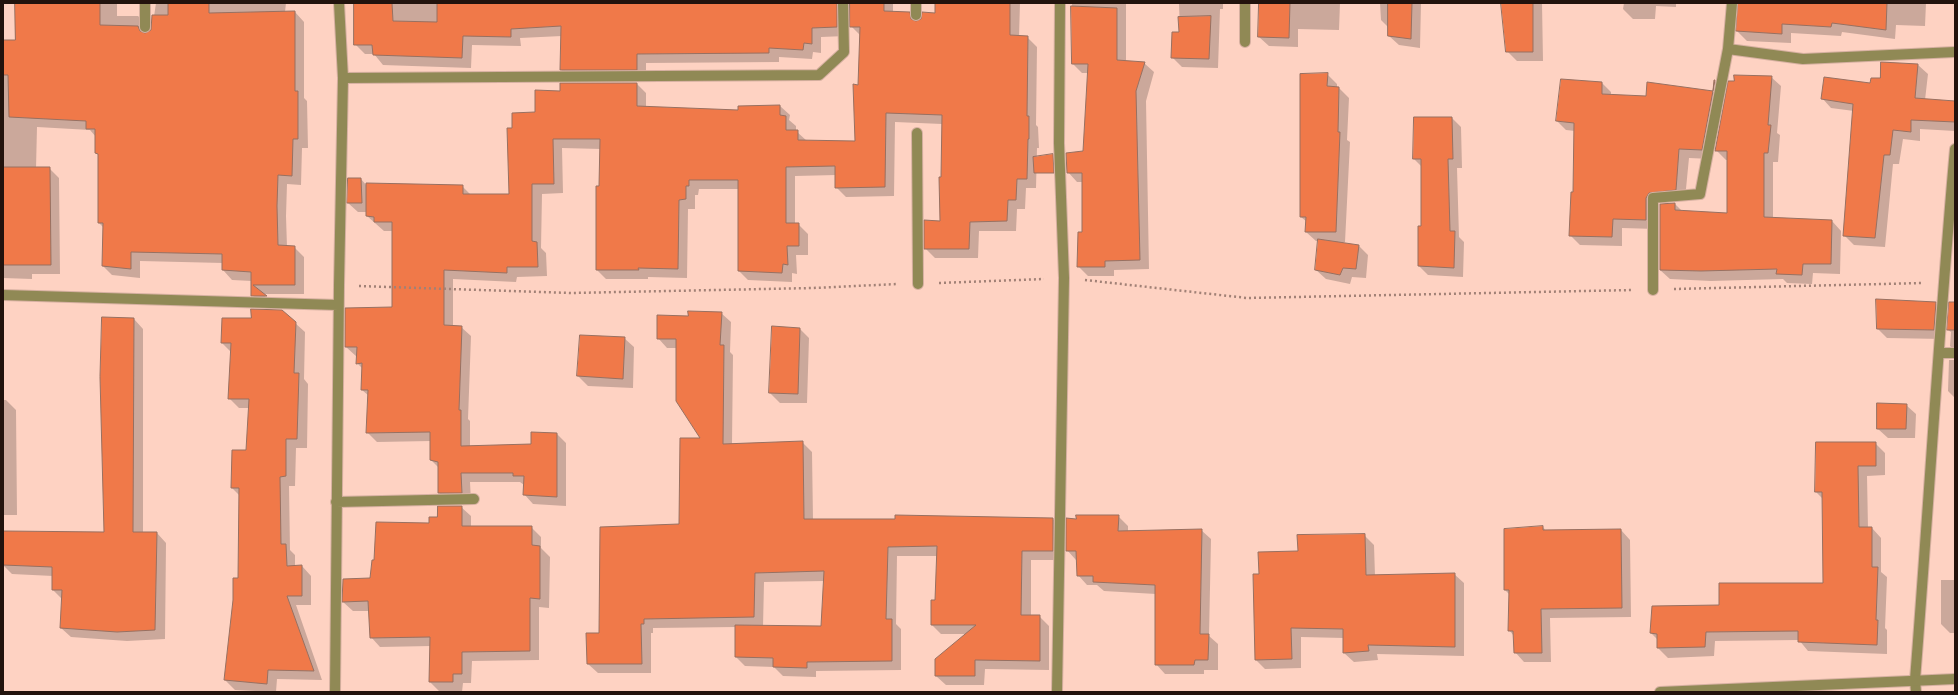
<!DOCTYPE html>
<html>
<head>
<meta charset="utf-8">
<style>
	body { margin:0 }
	#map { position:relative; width:1958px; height:695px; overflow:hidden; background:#fed2c2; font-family:"Exo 2",sans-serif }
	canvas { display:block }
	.frame { position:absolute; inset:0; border:4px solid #22130d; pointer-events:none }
</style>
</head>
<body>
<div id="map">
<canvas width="1958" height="695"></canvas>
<div class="frame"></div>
</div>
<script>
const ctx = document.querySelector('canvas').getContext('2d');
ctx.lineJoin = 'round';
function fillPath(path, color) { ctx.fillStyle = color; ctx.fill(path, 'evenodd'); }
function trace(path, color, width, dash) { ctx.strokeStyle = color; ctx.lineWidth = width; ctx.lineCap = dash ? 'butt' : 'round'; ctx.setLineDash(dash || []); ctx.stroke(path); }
const shadow = new Path2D(`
	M16,3H117V16H138L148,25V33L152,30L156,3H286L285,12H295L304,22V98L307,101L308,148H302L301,185L287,184L286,216L287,247H294L304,257V294H263L274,305H262L252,295V281L232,280L223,270V263L140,261V278L112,275L103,266L104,228L99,223V155L96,152V137L90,130L37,127L36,169L49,168L59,178L60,274H32V279L3,278V41H16Z
	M355,3H893V13H909L918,22L936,14V3H1020L1019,37H1027L1037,47L1036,125L1038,127L1039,148H1037L1036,188H1026L1025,209H1017L1016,231H979L978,258H935L925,248L941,222L942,124L895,122L894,196L846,197L836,187V175L795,176V224H798L808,234V255H796L797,274L792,273V282L748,280L739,271V189H699L698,195H695V209H688L687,278L648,277V279H606L597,270L601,149L562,148L563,193L542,194L541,248L546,253L547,276L517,277L516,282L453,279V326L461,327L471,336L468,419L470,421V447L532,444L557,434L566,443V506L533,504L524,494V485L520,482H470L471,502H448L439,493V468L431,460V441L377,442L367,432L369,396L362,390L363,369L357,363V357L346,347V309L393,308V231H384L367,216V212H358L348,203L361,179L367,186H462L471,195H510L513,129L536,113L561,92L637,84L646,93V108L739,111V107L780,106L790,115L789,120L796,126V131L807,141L857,142L861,36L851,26V6L846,13V36L821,37V53L813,52L812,59L779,57V62L646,63V79H571L561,70L562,36L520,38L521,46L472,45L471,68L383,65L374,54H365L355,44Z
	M1072,3H1126V62L1144,63L1154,72L1146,101L1149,269L1114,270V276H1088L1078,266L1083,233V182H1077L1068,172L1084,152L1089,73H1082L1073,64Z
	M1179,3H1223V9H1220L1218,68L1182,67L1172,57L1180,33Z
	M1260,3H1340L1339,30L1298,29V47L1269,46L1259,37Z
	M1380,3H1421L1420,48L1399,45L1389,36V28L1381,20Z
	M1502,3H1542L1543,61H1517L1507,51Z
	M1624,3H1676V7L1656,6L1655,19H1633L1623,9Z
	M1739,3H1926L1925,26L1896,25L1895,39L1842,32L1841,36L1791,33V43L1747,41L1737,31Z
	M1882,63L1918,65L1928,74L1925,100L1955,102V131L1920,129V141L1903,139L1899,164H1893L1885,247L1854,245L1844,235L1854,111L1831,108L1822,98L1871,84L1881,79Z
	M1327,74L1337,84V88H1339L1349,98L1347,140L1350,142L1345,242L1340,243L1359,246L1368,255L1366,278L1352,277L1350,284L1326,279L1316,270L1319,241H1316L1306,232L1307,222L1301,217Z
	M1771,77L1781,86L1777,133L1780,135L1778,162H1773V219L1832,221L1841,231L1840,274L1813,273L1812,284L1787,283L1783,279L1711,281L1670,279L1660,270L1675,204L1683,212L1728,214V160H1726L1716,150Z
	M1715,81L1725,90L1711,159L1689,158L1685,199L1659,202L1656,208V229L1622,228V246L1580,245L1570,235L1574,193L1575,131L1566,130L1557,121L1602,83L1611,92V96L1647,97L1648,84L1714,92Z
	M1452,118L1461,127L1462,168H1457L1459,237L1464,242L1463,277L1428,275L1419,266L1422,227V167L1414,159Z
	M1935,303L1945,312L1943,339L1887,338L1878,329Z
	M1955,303V351L1950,346L1951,332L1948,330Z
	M721,313L731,322L730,352L733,355L732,444L802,442L812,452L813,520H896V516L1053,519L1063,529L1062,560H1031V616H1039L1049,626V670L985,669L984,685H946L936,676L967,634H941L932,625L936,601L937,556H897L896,624L901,629V670L816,671V677L783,676L774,667L745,666L736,657V627L653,628V633H651V673H598L588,664L600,634L680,525L702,439L677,348H667L658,338L689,317ZM825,581L822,627H763L764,582Z
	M134,319L143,329V533H157L166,543L165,639L127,641L71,637L61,628L62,599L53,590V576L12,574L3,565L105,533Z
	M295,323L305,332L304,379L308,384L307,448H296L295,486H289L290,550L295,555V566H302L311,576V605H296L322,680L277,679L276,692L235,690L225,680L239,579L240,496L232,488L247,451L250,408H239L229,398L231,352L222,343Z
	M773,327L800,329L809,338L807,403H780L770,393Z
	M624,338L634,347L633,388L588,386L578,376Z
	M1949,360H1955V398L1948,391Z
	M3,400H6L16,410L17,515H3Z
	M1906,405L1916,414L1915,438H1888L1878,429Z
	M1875,443L1885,453V475L1867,476L1868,528H1872L1881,538V572L1887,577L1885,628L1887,630V654L1808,651L1799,640L1715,641L1714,656L1668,658L1658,648V640L1651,633L1720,606L1824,584L1823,499L1816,492Z
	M461,507L471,516V527H531L541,537V548L550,557L549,608L539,607V660L472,661L471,683H463L462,692H440L430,682L431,646L380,647L371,637L370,611H353L343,602L371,579L375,561L438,518Z
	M1118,516L1128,526V531L1201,530L1211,539L1209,636L1218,644V670H1204V674H1165L1156,664V594L1104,591L1097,585H1087L1078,575L1076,560L1067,550L1077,520Z
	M1543,527L1546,531L1621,530L1630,540L1631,617L1550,618L1551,662H1524L1515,652L1514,636L1509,630L1510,595L1505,590Z
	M1364,535L1374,545L1375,576L1454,574L1464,583V656L1377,654L1378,660L1354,662L1344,653V638L1301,637V668L1265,669L1256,660L1260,575L1299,552Z
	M1941,580H1955V633H1950L1941,624Z`);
const building = new Path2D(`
	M15,3H100V25L138,26L140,31L145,33L151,30L152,15H168V3H209V13L295,11V91H298V139H293L292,176L278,175L277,206L278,245L295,246V285H253L267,296H251V272L222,270V254L131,252V269L102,266L103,223H98V154L95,153V129H86V121L9,117L8,75H3V40H15Z
	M354,3H392L393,21L437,22V3H837V27L812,28V44L804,43L803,50L769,48V53L637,54V70H560L561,26L511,29V37L463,36L462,58L373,55L372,45H354Z
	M850,3H884V11L910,12L911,19L916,21L921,19L922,12L935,13V3H1010V35L1028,36L1027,116H1029V139H1028L1027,179H1017L1016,200H1008L1007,221L970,222L969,249H924V220L940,221L939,177H941L942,115L886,113L885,187L835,188V166L786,167V223H799V246H787L788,265L783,264L782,273L738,271V180H689V186H686V199L679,200L678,269L638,268L639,270H596V186H599L600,139H553L554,184H532V241L537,242L538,267H507V273L444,270V325L462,326L459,410H461V446L531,444V432L557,433V497L523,495L524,476H513V473H461L462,493H438V462L430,460V432L366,433L368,390H361L362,363L356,364L357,347H345V308L392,307V222H374V217L366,216V183L463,185V194H509L507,128H512V113L535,112V90L560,91V83H637V106L738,110V106L780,105V115L786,116V130H798V140L855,141L853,84L858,85L860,27H850Z
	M1259,3H1290L1289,38L1258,37Z
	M1388,3H1412L1411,39L1388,36Z
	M1501,3H1533V52H1506Z
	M1738,3H1887L1886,30L1832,23L1831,27L1782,24V34L1736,31Z
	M1071,6L1117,8V60L1145,62L1136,91L1140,260L1105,261V267H1077L1078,232H1082V173H1067L1066,153L1083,151L1088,64H1072Z
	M1211,16L1209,59L1171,58L1172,32H1179L1178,17Z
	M1881,62L1918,64L1915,98L1955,101V122L1911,120V132L1893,130L1890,155H1884L1875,238L1843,236L1853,104L1821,99L1824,77L1870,83L1871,78H1880Z
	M1328,73L1327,86L1339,87L1338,132H1340L1336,232H1305L1306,217H1300V74Z
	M1734,75L1772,76L1768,125H1771L1768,153H1764V217L1832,220L1831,264H1803L1802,275L1776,274L1777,269L1701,271L1660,270V204L1675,203V210L1727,213V151H1715L1728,81H1734Z
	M1561,79L1602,82V94L1646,96L1647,82L1713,91L1714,80H1715L1702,150L1679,149L1676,190L1649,193L1646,198V220L1613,219L1612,237L1569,236L1571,192H1573L1574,123L1556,121Z
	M1414,117H1452L1453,159H1448L1450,231H1455L1454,268L1418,266V226H1421V159H1413Z
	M1053,154L1054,173H1034L1033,157Z
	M3,167H50L51,265H3Z
	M348,178H361L362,203H347Z
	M1318,239L1359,245L1356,269L1343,268L1340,275L1315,270Z
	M1876,299L1936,302L1934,330L1877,329Z
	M1949,302H1955V330H1947Z
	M251,309L282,310L296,322L294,373H299L297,439H286V476L280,477L281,544H286L287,566L302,565V596H287L314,671L268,670L267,684L224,680L233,600V578H238L239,488H231L232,450H246L249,399H228L231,343H221L222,318H251Z
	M688,311L722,312L720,345H724L723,444L803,441L804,519H895V515L1053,518V551H1022L1021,615H1040V661L975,660V676H935V659L976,625H931V600H935L937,546L888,547L886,619H892V661L807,662V668L773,667V658L735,657V625L821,626L824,571L755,573L754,617L644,619V624H641L642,664H587L586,633H599L600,527L679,524L680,438H700L676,401V339H657V315L688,316Z
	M102,317L134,318L133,532H157L155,630L117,632L60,628L62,590H52V567L3,565V531L104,532L100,377Z
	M772,326L800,328L798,394L769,393Z
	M580,335L625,337L623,379L577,376Z
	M1877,403L1907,404L1906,429H1877Z
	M1816,442H1876V466H1858L1859,527H1872V567H1878L1876,620H1878L1877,645L1798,642V631L1706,632L1705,647L1657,648V634L1650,633L1652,606L1719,605V583H1823L1822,492H1815Z
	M438,506H462V526H532V545L540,546V599L530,598V651L462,652V674H453V682H429L430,637L370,638L368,601L342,602L343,579L370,578L372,560H374L376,522L429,523V517H437Z
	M1076,515H1119L1118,531L1202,529L1200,634H1209L1208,660H1195L1194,665H1155V585L1093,582V576H1077L1076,551H1066V518L1076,519Z
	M1543,526V530L1621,529L1622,608L1541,609L1542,653H1514L1513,631H1508L1509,590H1504V529Z
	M1365,534L1366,575L1455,573V647L1368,645L1369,651L1343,653V629L1291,628L1292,659L1255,660L1253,574H1259L1258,552L1298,551L1297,535Z`);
const path = new Path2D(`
	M1085,280L1247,298L1633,290
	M939,283L1044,279
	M359,286L571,293L813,288L898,284
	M1674,289L1923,283`);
const minor = new Path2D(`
	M145,3V27
	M916,3V15
	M1245,42V3
	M1728,49L1803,59L1955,52
	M343,78L819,75L844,52L843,3
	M917,133L918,284
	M1653,290V198L1700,194L1728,49L1732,3
	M3,295L338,305
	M1939,353H1955
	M336,502L474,499
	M335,692L339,285L343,78L339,3
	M1057,692L1064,278L1059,143L1060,3
	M1916,692L1915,680C1929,503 1939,325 1955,149`);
const tertiary = new Path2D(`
	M1660,692L1955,679`);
fillPath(shadow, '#0003');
fillPath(building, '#f07949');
trace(building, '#977061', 1);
trace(minor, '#d6b0a1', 12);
trace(tertiary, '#d6b0a1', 12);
trace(path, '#a18176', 2.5, [2, 3]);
trace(minor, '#908955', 10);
trace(tertiary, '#908955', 10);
</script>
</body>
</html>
